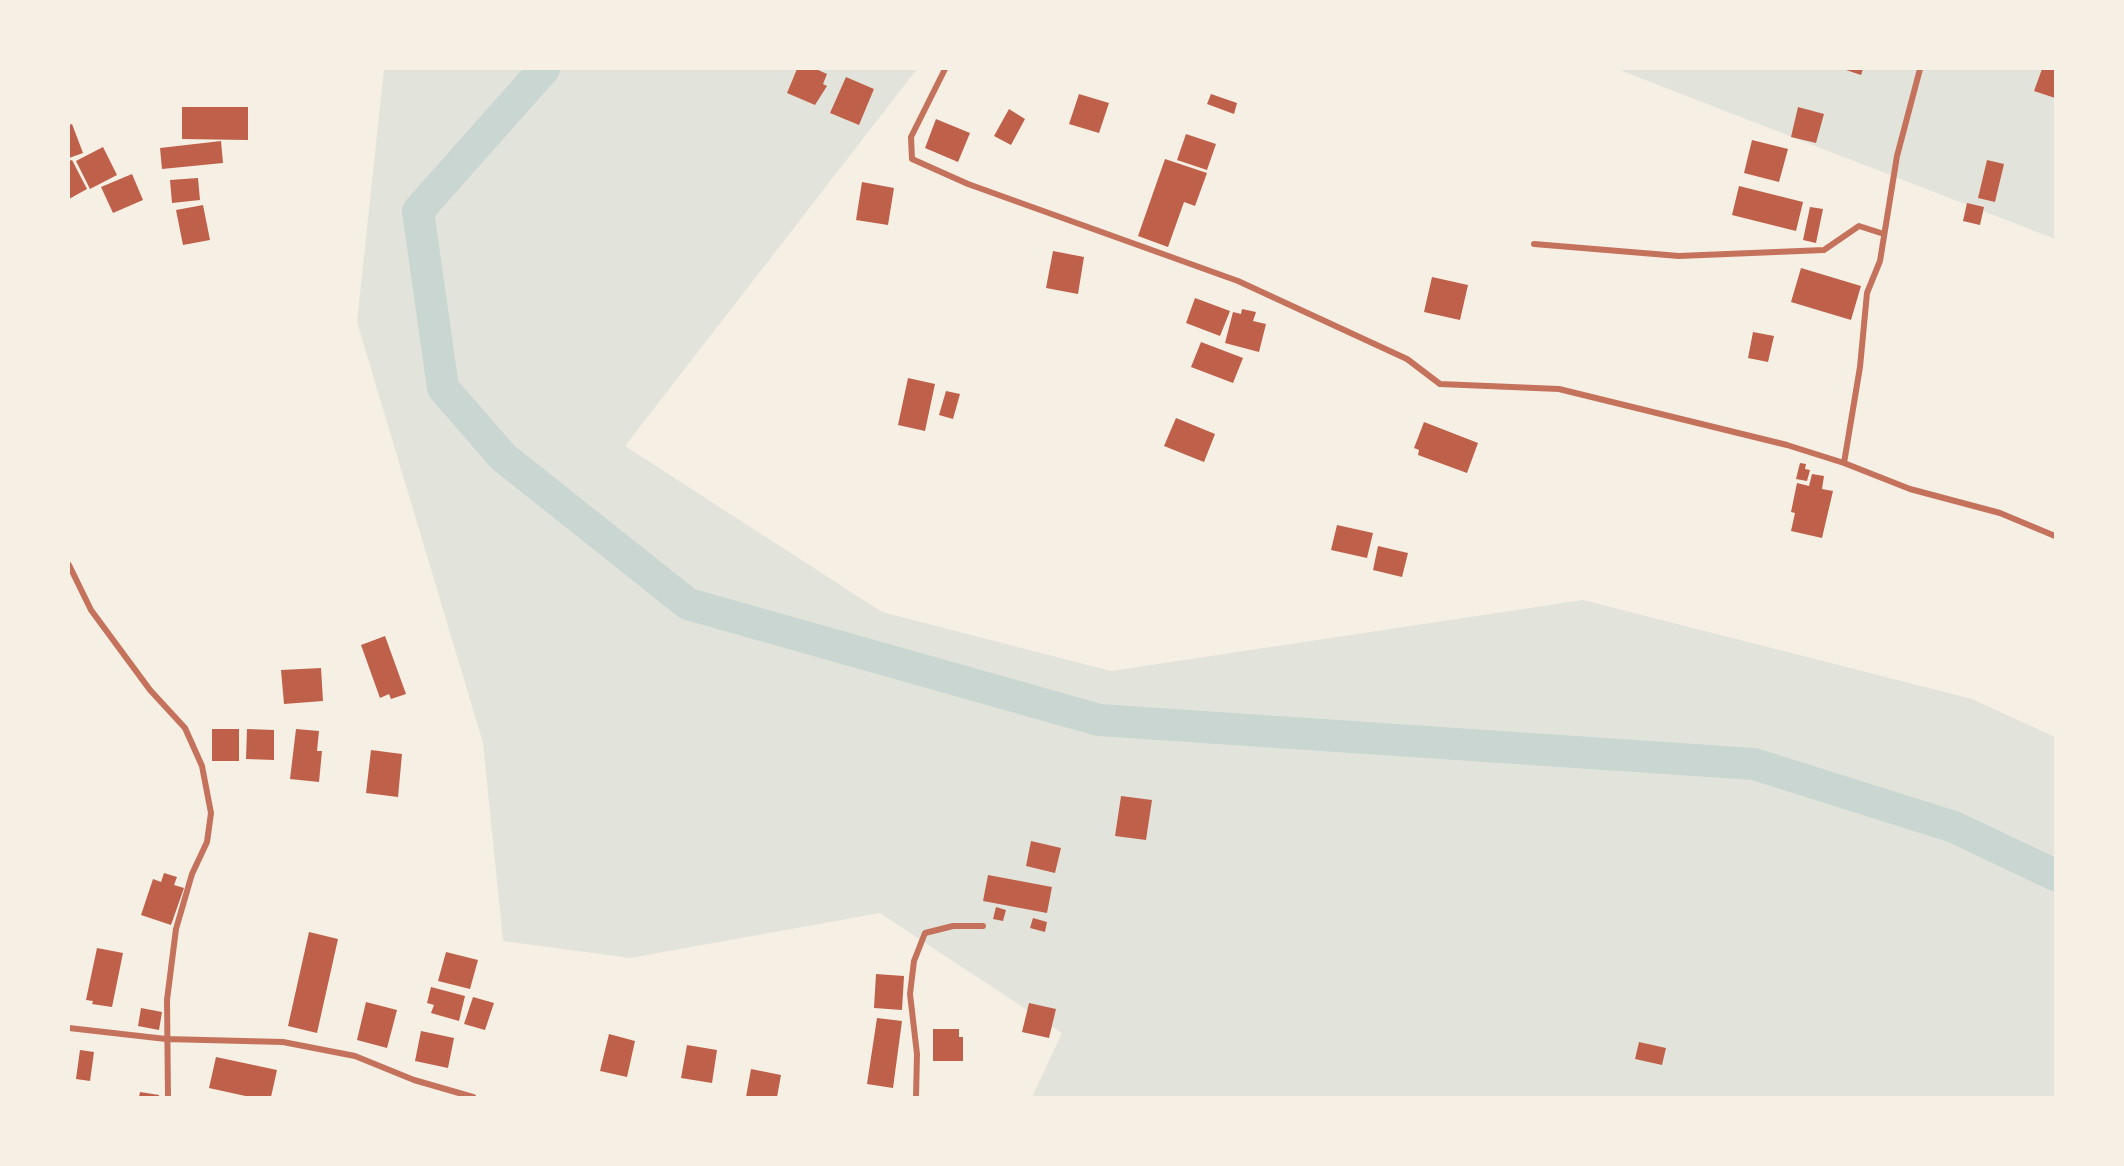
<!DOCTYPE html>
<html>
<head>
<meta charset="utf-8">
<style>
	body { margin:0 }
	#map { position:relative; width:2124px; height:1166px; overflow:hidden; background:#f6efe4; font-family:Merriweather,serif }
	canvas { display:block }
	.frame { position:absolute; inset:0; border:70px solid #f6efe4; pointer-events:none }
</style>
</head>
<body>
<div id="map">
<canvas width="2124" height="1166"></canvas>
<div class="frame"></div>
</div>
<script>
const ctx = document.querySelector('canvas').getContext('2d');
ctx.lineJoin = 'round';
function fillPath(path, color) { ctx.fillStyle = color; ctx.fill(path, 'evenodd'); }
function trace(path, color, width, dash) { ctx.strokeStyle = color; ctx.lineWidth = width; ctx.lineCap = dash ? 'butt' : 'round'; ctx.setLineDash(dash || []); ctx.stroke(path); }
const green = new Path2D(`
	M384,69H917L625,446L882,612L1111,671L1583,600L1972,699L2055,737V1097H1032L1062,1033L880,913L630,958L503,941L483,743L357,322Z
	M1617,69H2055V239Z`);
const river = new Path2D(`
	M544,69L418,211L443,388L503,457L688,604L1099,720L1754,764L1954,827L2055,875`);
const building = new Path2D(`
	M797,69H816L827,74L823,84L827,86L815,105L787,93Z
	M1843,69H1863L1861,75Z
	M2042,69H2055V98L2034,91Z
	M846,77L874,89L859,125L830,113Z
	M1079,94L1109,103L1099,133L1069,124Z
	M1211,94L1237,103L1234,114L1207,104Z
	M182,107H248V140L182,139Z
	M1798,107L1824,114L1816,143L1791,137Z
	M1009,109L1025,119L1011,145L994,136Z
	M936,119L970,133L958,162L925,148Z
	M72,124L83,153L69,158V125Z
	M1186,134L1216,144L1207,170L1177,160Z
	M1752,140L1788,149L1779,182L1744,173Z
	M221,141L223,163L162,169L160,148Z
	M103,147L117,175L90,189L76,161Z
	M1165,159L1207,173L1195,206L1184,202L1168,247L1138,236Z
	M72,160L87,189L69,199V161Z
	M1987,160L2004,164L1995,202L1978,198Z
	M132,174L143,200L113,213L101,187Z
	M198,178L200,200L172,203L170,180Z
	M862,182L894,188L888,225L856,220Z
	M1739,186L1803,202L1796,231L1732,215Z
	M1967,203L1984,207L1980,225L1963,221Z
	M203,205L210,240L183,245L176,210Z
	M1810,207L1823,209L1816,243L1803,240Z
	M1053,251L1084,257L1078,294L1046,288Z
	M1801,268L1861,286L1851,320L1791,302Z
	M1432,277L1468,285L1460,320L1424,312Z
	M1195,298L1230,311L1220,336L1186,323Z
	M1242,309L1256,312L1253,321L1266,324L1259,352L1225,343L1233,312L1241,314Z
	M1753,332L1774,336L1768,362L1748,358Z
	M1201,342L1243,358L1233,383L1191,367Z
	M908,378L935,384L925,431L898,425Z
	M946,391L960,394L953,419L939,415Z
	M1176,418L1215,434L1204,462L1164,446Z
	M1424,422L1478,443L1467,473L1418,455L1419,450L1414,448Z
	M1800,463L1806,464L1805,469L1810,470L1807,481L1796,479Z
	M1812,474L1824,476L1822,489L1833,491L1822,538L1791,531L1795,513L1791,512L1797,483L1809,486Z
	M1337,525L1373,533L1367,558L1331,550Z
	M1378,546L1408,553L1402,577L1373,570Z
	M385,636L406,694L391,699L389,694L380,698L361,645Z
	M321,668L323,701L284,704L281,670Z
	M212,729H239V761H212Z
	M247,729L274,730V760L246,759Z
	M296,729L319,731L317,751H322L319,782L290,779Z
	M371,750L402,754L398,797L366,793Z
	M1121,796L1152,800L1146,840L1115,836Z
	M1031,841L1061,848L1055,873L1026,866Z
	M164,873L177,877L174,885L184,888L171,925L141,915L153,879L161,882Z
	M988,875L1052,887L1047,913L983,901Z
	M996,907L1006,910L1003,921L993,919Z
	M1033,918L1047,922L1045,932L1030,928Z
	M309,932L338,939L317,1033L288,1026Z
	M97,948L123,953L112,1007L92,1004L93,1001L86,1000Z
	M446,952L478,960L470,989L438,981Z
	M876,974L904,976L902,1010L874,1008Z
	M431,987L465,996L459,1021L431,1013L434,1005L427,1003Z
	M473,997L494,1003L485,1030L464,1024Z
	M366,1002L397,1010L387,1048L357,1040Z
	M1029,1003L1056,1009L1049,1038L1022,1032Z
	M141,1008L162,1012L159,1030L138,1026Z
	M877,1018L902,1021L893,1088L867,1084Z
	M933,1029H959V1037H963V1061H933Z
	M421,1031L454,1038L448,1068L415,1061Z
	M609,1034L635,1041L627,1077L600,1071Z
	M1639,1042L1666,1048L1662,1065L1635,1059Z
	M687,1045L717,1050L712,1083L681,1078Z
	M80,1050L94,1052L90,1081L76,1079Z
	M216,1057L277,1070L271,1097H250L209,1088Z
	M751,1069L781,1075L777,1097H746Z
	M140,1092L159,1095V1097H139Z`);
const minor = new Path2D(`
	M945,69L911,137L912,159L968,184L1238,281L1407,359L1440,384L1559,389L1787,445L1844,463L1910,489L2000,513L2055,536
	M1534,244L1679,256L1824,250L1859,226L1884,234
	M1844,463L1860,367L1867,293L1880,261L1897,156L1920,69
	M69,565L91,610L150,690L185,728L202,766L211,813L207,842L192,874L176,929L167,1000L168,1097
	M69,1028L166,1039L283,1042L355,1056L414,1080L473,1097
	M916,1097L917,1054L910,994L914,961L925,933L953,926H983`);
fillPath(green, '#e2e4dc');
trace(river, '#c9d6d2', 32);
fillPath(building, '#bf614a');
trace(minor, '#c5725c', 6);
</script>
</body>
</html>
